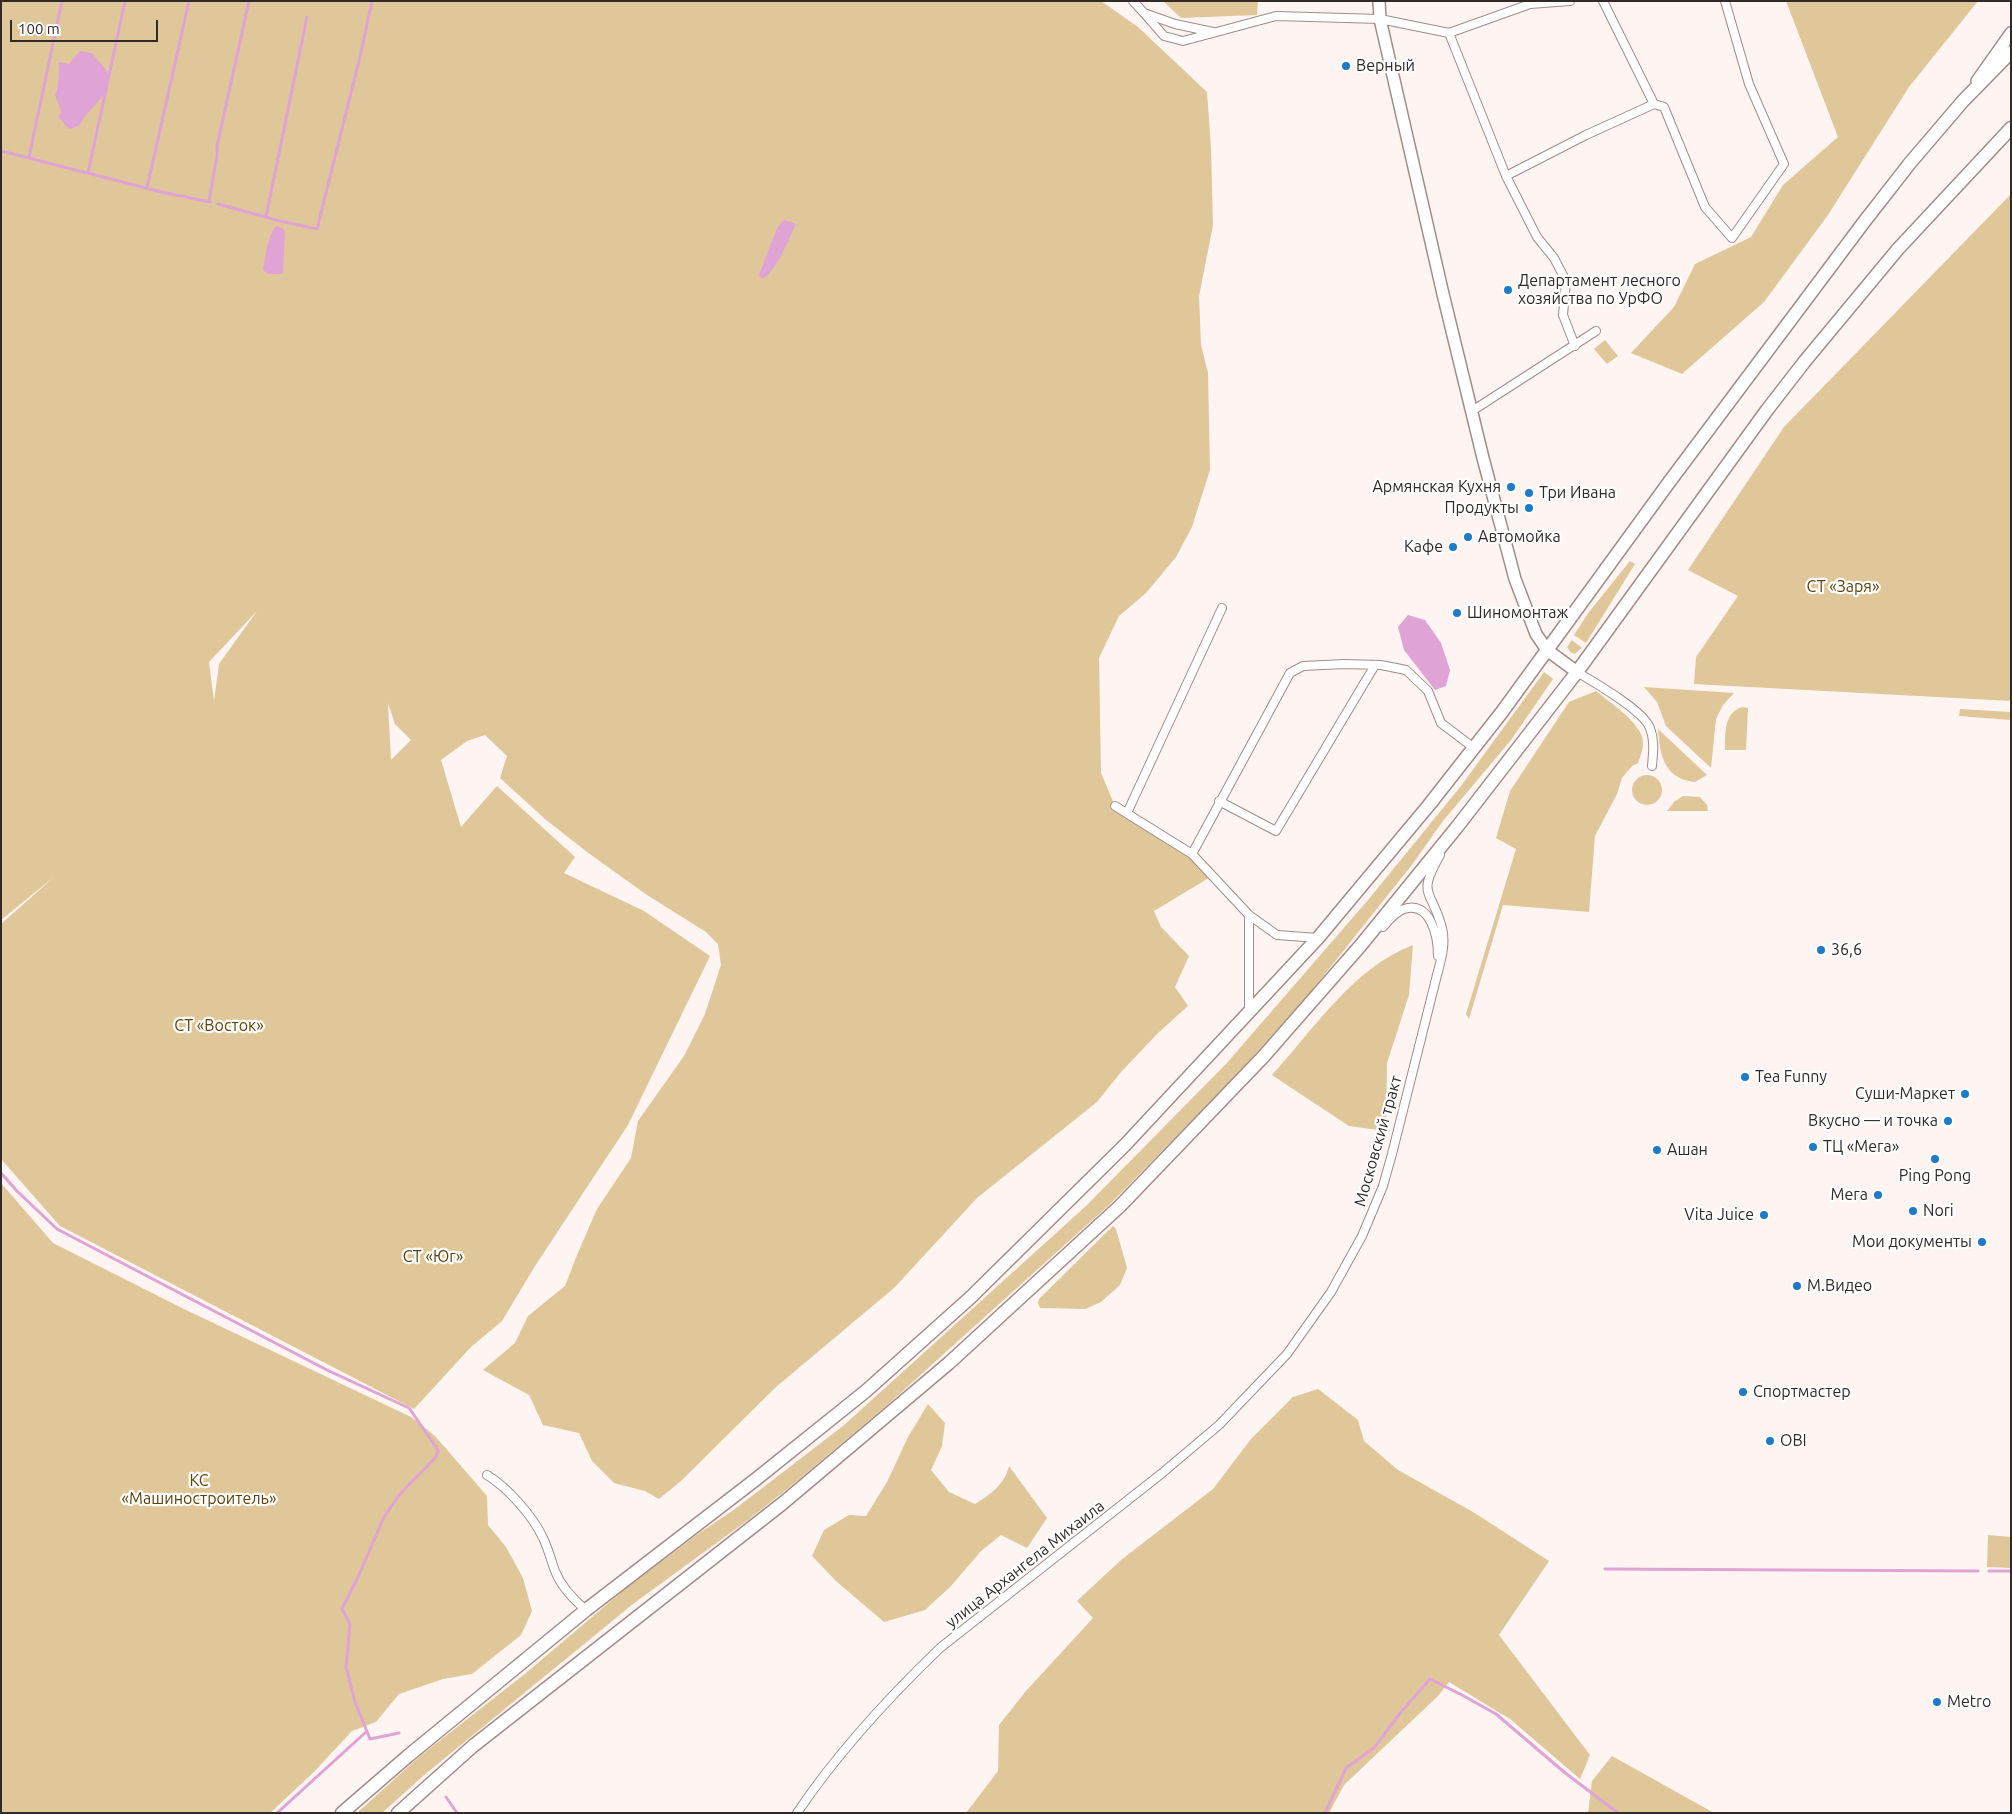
<!DOCTYPE html>
<html>
<head>
<meta charset="utf-8">
<style>
	body { margin:0 }
	#map { position:relative; width:2012px; height:1814px; overflow:hidden; background:#fef4f2; font-family:Ubuntu,sans-serif }
	canvas { display:block }
	.frame { position:absolute; inset:0; border:2px solid #322a28; pointer-events:none }
	.scale { position:absolute; left:10px; top:20px; width:148px; height:22px; box-sizing:border-box; border:2px solid #322a28; border-top:0; padding-left:6px; font-size:15px; line-height:18px; white-space:nowrap; color:#322a28; -webkit-text-stroke:4px #fff; paint-order:stroke }
</style>
</head>
<body>
<div id="map">
<canvas width="2012" height="1814"></canvas>
<div class="frame"></div>
<div class="scale">100 m</div>
</div>
<script>
const ctx = document.querySelector('canvas').getContext('2d');
ctx.lineJoin = 'round';
function fillPath(path, color) { ctx.fillStyle = color; ctx.fill(path, 'evenodd'); }
function trace(path, color, width, dash) { ctx.strokeStyle = color; ctx.lineWidth = width; ctx.lineCap = dash ? 'butt' : 'round'; ctx.setLineDash(dash || []); ctx.stroke(path); }
function drawText(font, color, halo, rows, align = 'center') {
  ctx.font = font + ' Ubuntu,sans-serif'; ctx.lineWidth = 4.5; ctx.setLineDash([]); ctx.textBaseline = 'middle'; ctx.strokeStyle = halo; ctx.fillStyle = color; for (const [text, x, y, turn = 0] of rows) {
    ctx.save(); ctx.translate(x, y); ctx.rotate((+turn || 0) * Math.PI / 180); ctx.textAlign = isNaN(turn) ? turn : align; if (halo) ctx.strokeText(text, 0, 0); ctx.fillText(text, 0, 0); ctx.restore();
  }
}
const green = new Path2D(`
	M1,1H1101L1138,27L1207,92L1211,148L1213,225L1199,296L1201,345L1208,373L1210,470L1192,527L1176,557L1146,593L1119,616L1099,658L1101,773L1115,806L1192,854L1212,876L1154,911L1161,927L1189,956L1175,987L1188,1006L1158,1033L1121,1072L1097,1102L977,1198L894,1288L776,1387L681,1481L659,1499L645,1491L614,1483L592,1461L579,1433L543,1425L529,1395L483,1370L515,1343L528,1316L565,1286L577,1255L597,1209L631,1158L638,1121L684,1056L705,1014L721,965L718,944L706,932L647,895L587,852L545,819L500,778L507,756L485,735L467,741L441,760L461,827L497,786L575,857L564,873L644,911L710,956L628,1125L535,1266L502,1321L471,1347L414,1409L60,1226L1,1159V924L54,877L1,920ZM257,611L219,664L214,701L209,662ZM388,703L395,724L411,740L391,760Z
	M1163,1H1258L1257,15L1181,18Z
	M1786,1H1978L1909,87L1828,215L1764,302L1682,374L1631,353L1674,307L1695,264L1751,237L1783,185L1838,137Z
	M2011,194V701L1694,684L1696,657L1738,596L1688,570L1784,427Z
	M1605,340L1618,356L1607,364L1594,349Z
	M1630,561L1635,564L1586,643L1574,635L1589,612Z
	M1572,640L1582,648L1574,654L1570,652L1567,647Z
	M1544,672L1553,679L1511,740L1443,821L1411,866L1313,989L1237,1075L1109,1205L886,1406L792,1485L748,1520L633,1604L423,1776L382,1813H357L419,1757L526,1673L625,1589L698,1534L735,1509L843,1426L1086,1206L1226,1064L1368,900L1461,786Z
	M1644,687L1734,693L1723,705L1716,719L1711,768L1666,726L1657,702Z
	M1596,691C1610,703 1643,723 1643,743C1643,750 1640,757 1638,763L1632,766L1622,778L1617,794L1595,836L1589,912L1503,905L1469,1019L1466,1014L1516,849L1496,838L1510,791L1569,702Z
	M1742,707L1748,708L1746,750H1725C1725,733 1724,713 1742,707Z
	M1960,709L2011,712V720L1959,716Z
	M1658,729L1707,775L1695,782C1664,779 1660,755 1658,729Z
	M1632 790a15 15 0 1 1 30 0a15 15 0 1 1-30 0Z
	M1683,796L1700,797L1707,805L1708,811H1667L1674,802Z
	M1413,945L1409,995L1387,1063L1386,1131L1349,1126L1272,1075C1314,1029 1353,968 1413,945Z
	M1,1183L53,1243L184,1309L411,1417L435,1436L487,1496L488,1525L506,1547L523,1578L532,1611L521,1635L472,1674L443,1679L399,1694L376,1722L352,1731L313,1773L270,1813H1Z
	M1113,1226L1116,1229L1127,1268L1120,1285L1101,1302L1085,1309L1040,1308L1038,1303L1039,1299Z
	M1318,1389L1358,1420L1364,1441L1398,1470L1473,1512L1549,1561L1499,1635L1590,1755L1580,1779L1510,1719L1449,1682L1438,1696L1344,1785L1329,1813H966L998,1771L999,1725L1026,1691L1093,1618L1077,1601L1121,1560L1213,1489L1251,1439L1293,1397Z
	M928,1404L945,1423L942,1446L931,1470L949,1492L975,1504C990,1495 1005,1484 1009,1466L1047,1518L1027,1548L1001,1535L981,1551L951,1586L925,1610L884,1622L836,1581L812,1556L824,1530L849,1515L866,1516L887,1482L908,1437Z
	M1988,1535L2011,1537V1568L1987,1567Z
	M1612,1756L1714,1813H1588L1592,1781Z`);
const water = new Path2D(`
	M80,51L92,53C97,61 109,69 109,79C110,93 97,102 89,112C85,115 83,121 80,125C77,127 72,128 69,129L59,118L61,111L55,95C60,85 58,74 59,62L69,64Z
	M784,220L796,224C789,239 776,272 762,279L759,275L777,228Z
	M276,226L282,228L285,231L283,274H268L263,270C266,256 267,237 276,226Z
	M1408,615L1425,620L1441,643L1450,670L1446,686L1435,690L1404,650L1398,627Z`);
const stream = new Path2D(`
	M1,151L166,193L210,202
	M29,157L62,1
	M88,173L125,1
	M147,188L189,1
	M209,201L217,156V146L249,1
	M218,204L280,221L317,229L359,61L372,1
	M266,217L307,17
	M1,1173L17,1191L57,1229L327,1370L409,1408L438,1450L436,1457L400,1494L384,1517L359,1575L342,1609L350,1624L346,1667L355,1702L370,1739L399,1733
	M1605,1569L1978,1571
	M1989,1571H2011
	M446,1797L457,1813
	M277,1813L366,1732
	M1325,1813L1346,1768L1374,1748L1401,1712L1430,1679L1462,1695L1496,1714L1564,1772L1618,1813`);
const street = new Path2D(`
	M1133,1L1144,13L1175,24L1213,32
	M1603,1L1654,104L1664,107L1705,207L1732,238L1784,164L1749,84L1725,1
	M1144,13L1164,36L1183,41L1276,16L1380,19L1449,33L1530,4L1570,1
	M1449,33L1506,176L1537,237L1554,258L1566,281L1563,315L1575,346
	M1506,176L1586,135L1654,104
	M1472,411L1596,331
	M1577,672C1595,683 1643,710 1650,728C1655,741 1653,753 1652,766
	M1219,801L1276,831L1375,665
	M1115,806L1192,854L1249,915L1277,935L1318,938
	M1127,813L1222,608
	M1192,854L1290,673L1303,666L1344,664L1381,665L1406,670L1428,691L1441,723L1474,748
	M1383,927C1389,920 1395,912 1404,909C1431,900 1438,938 1438,956
	M1249,1013V915
	M487,1475C507,1487 533,1516 543,1538C548,1548 551,1560 555,1571C561,1586 574,1600 586,1610
	M797,1813C838,1752 887,1699 940,1648L1161,1474L1219,1425L1287,1354L1331,1292L1362,1236L1373,1210L1383,1186L1392,1154L1437,975C1441,960 1446,944 1442,928C1432,889 1416,897 1440,855`);
const secondary = new Path2D(`
	M1379,1L1380,19L1443,294L1483,458L1515,579L1536,634L1547,650L1577,672
	M1977,81L2011,33`);
const primary = new Path2D(`
	M342,1813L408,1756L586,1610L755,1480L866,1391L971,1297L1125,1145L1318,938L1429,805L1502,712L1670,481L1864,222L1910,163L1963,101L2011,52
	M398,1813L473,1746L783,1503L949,1363L1120,1206L1263,1057L1361,945L1457,827L1577,672L1767,410L1805,361L1898,249L2011,128`);
const markers = [
	[1346,66,5,"#1d7ac7"],
	[1508,290,5,"#1d7ac7"],
	[1511,487,5,"#1d7ac7"],
	[1529,493,5,"#1d7ac7"],
	[1529,508,5,"#1d7ac7"],
	[1468,537,5,"#1d7ac7"],
	[1453,547,5,"#1d7ac7"],
	[1457,613,5,"#1d7ac7"],
	[1821,950,5,"#1d7ac7"],
	[1745,1077,5,"#1d7ac7"],
	[1965,1094,5,"#1d7ac7"],
	[1948,1121,5,"#1d7ac7"],
	[1813,1147,5,"#1d7ac7"],
	[1657,1150,5,"#1d7ac7"],
	[1935,1159,5,"#1d7ac7"],
	[1878,1195,5,"#1d7ac7"],
	[1913,1211,5,"#1d7ac7"],
	[1764,1215,5,"#1d7ac7"],
	[1982,1242,5,"#1d7ac7"],
	[1797,1286,5,"#1d7ac7"],
	[1743,1392,5,"#1d7ac7"],
	[1770,1441,5,"#1d7ac7"],
	[1937,1702,5,"#1d7ac7"]
];
const poiNames = [
	["Верный",1356,66],
	["Департамент лесного",1518,281],
	["хозяйства по УрФО",1518,299],
	["Армянская Кухня",1501,487,"right"],
	["Три Ивана",1539,493],
	["Продукты",1519,508,"right"],
	["Автомойка",1478,537],
	["Кафе",1443,547,"right"],
	["Шиномонтаж",1467,613],
	["36,6",1831,950],
	["Tea Funny",1755,1077],
	["Суши-Маркет",1955,1094,"right"],
	["Вкусно — и точка",1938,1121,"right"],
	["ТЦ «Мега»",1823,1147],
	["Ашан",1667,1150],
	["Ping Pong",1935,1176,"center"],
	["Мега",1868,1195,"right"],
	["Nori",1923,1211],
	["Vita Juice",1754,1215,"right"],
	["Мои документы",1972,1242,"right"],
	["М.Видео",1807,1286],
	["Спортмастер",1753,1392],
	["OBI",1780,1441],
	["Metro",1947,1702]
];
const parkNames = [
	["СТ «Заря»",1843,587],
	["СТ «Восток»",219,1026],
	["СТ «Юг»",433,1257],
	["КС",199,1481],
	["«Машиностроитель»",199,1499]
];
const streetNames = [
	["Московский тракт",1378,1141,-74],
	["улица Архангела Михаила",1025,1564,-38]
];
fillPath(green, '#e0c799');
fillPath(water, '#dfa3d5');
trace(stream, '#dfa3d5', 3);
trace(street, '#a28c89', 10);
trace(secondary, '#a28c89', 14);
trace(primary, '#a28c89', 15);
trace(street, '#fff', 8);
trace(secondary, '#fff', 11);
trace(primary, '#fff', 12);
for (const [x, y, r, color] of markers) { const dot = new Path2D(); dot.arc(x, y, r, 0, 2 * Math.PI); ctx.fillStyle = color; ctx.fill(dot); trace(dot, '#fff', 2); }
drawText('16px', '#322a28', '#fff', poiNames, 'left');
drawText('16px', '#5c430c', '#fff', parkNames);
drawText('16px', '#322a28', '#fff', streetNames);
</script>
</body>
</html>
